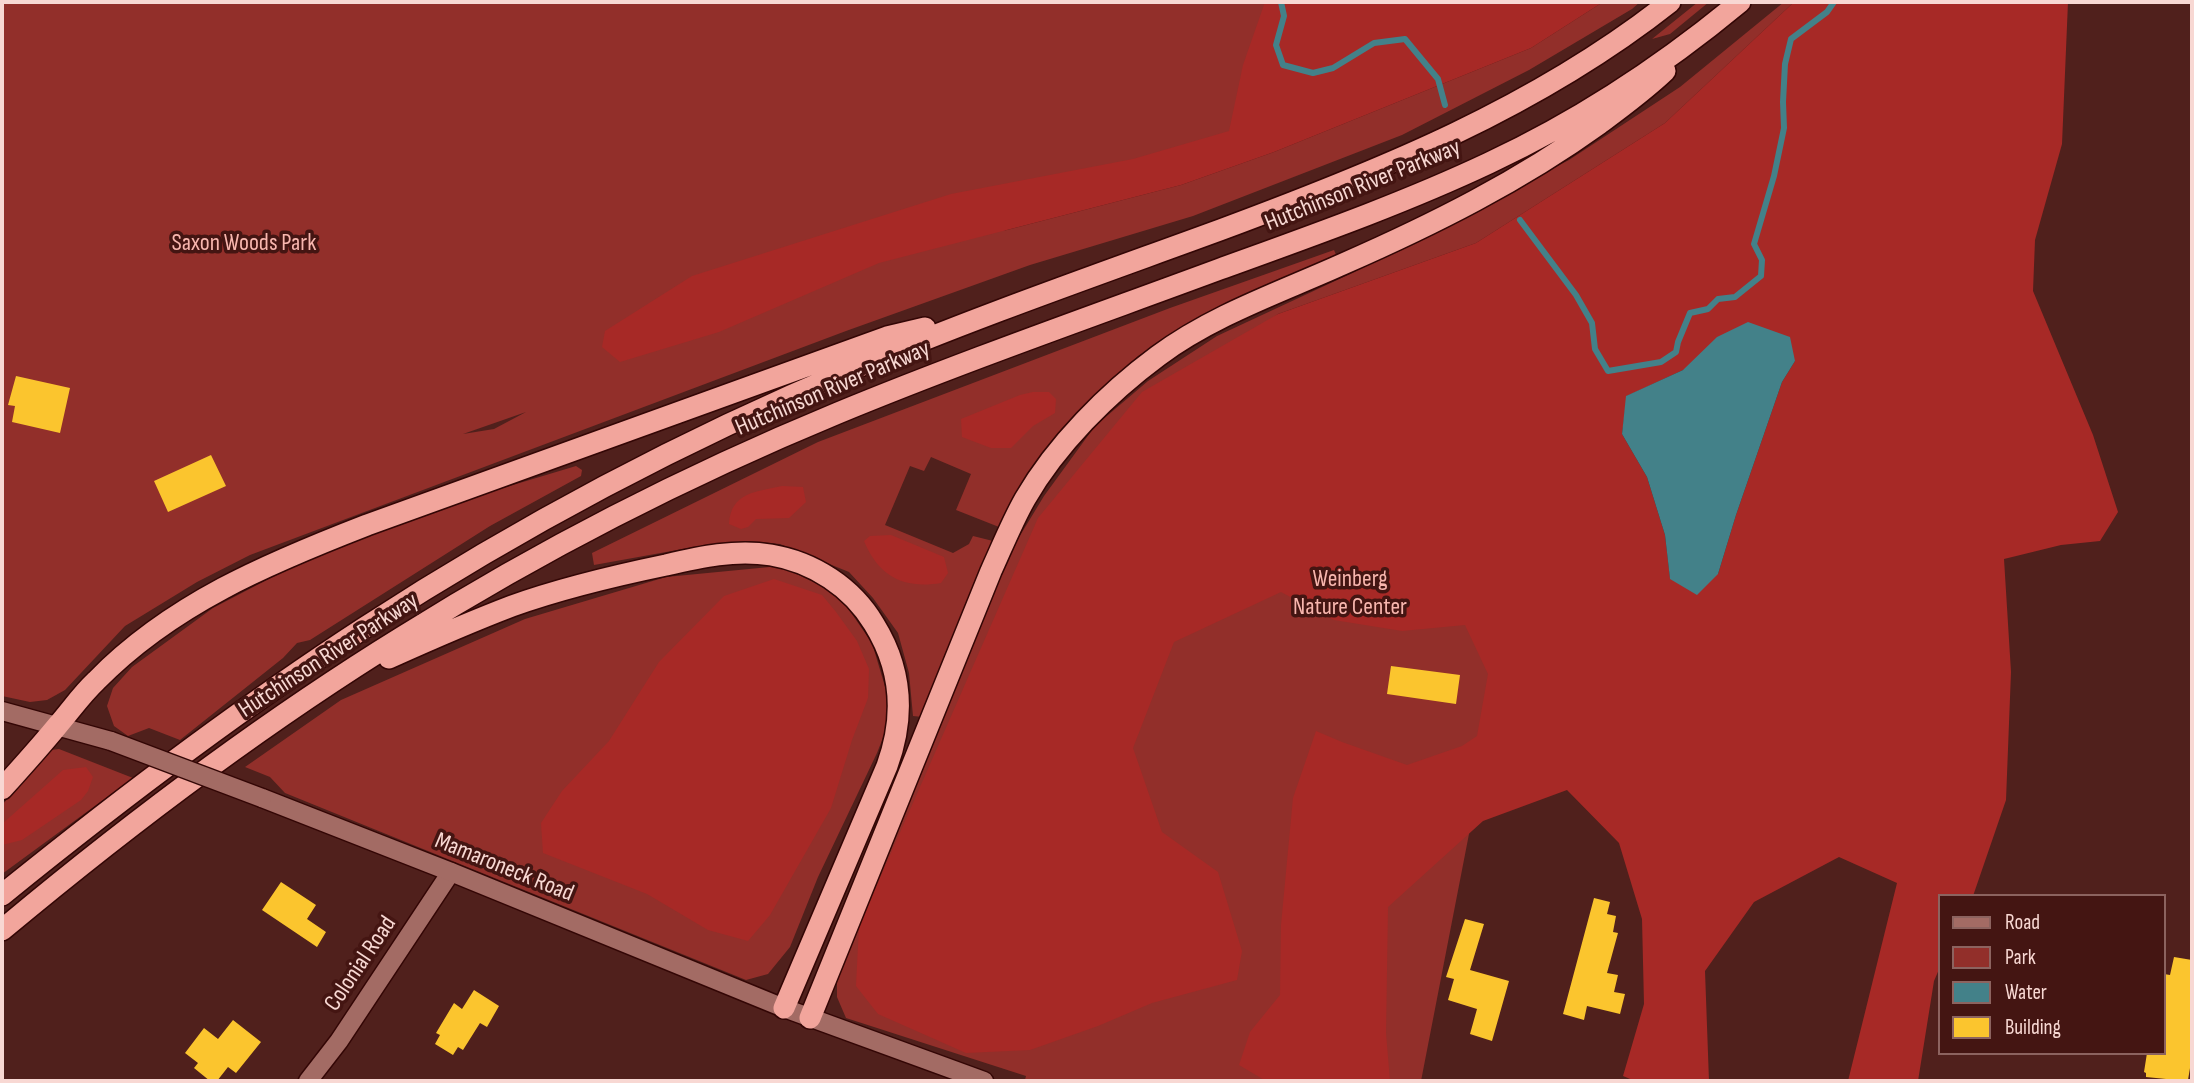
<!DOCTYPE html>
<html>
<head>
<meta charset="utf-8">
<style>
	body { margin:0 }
	#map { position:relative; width:2194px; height:1083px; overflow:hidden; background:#50201c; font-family:"Sofia Sans Condensed",sans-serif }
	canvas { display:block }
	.frame { position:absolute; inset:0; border:4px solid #f8d8d3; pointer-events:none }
	.legend { position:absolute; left:1938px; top:894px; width:228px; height:161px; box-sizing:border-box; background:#441512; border:2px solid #8c635f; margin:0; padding:9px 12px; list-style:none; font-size:21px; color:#f8d8d3 }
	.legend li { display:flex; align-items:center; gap:14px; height:35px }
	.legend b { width:35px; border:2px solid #8c635f }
</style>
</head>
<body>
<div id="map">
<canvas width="2194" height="1083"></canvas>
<div class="frame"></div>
<ul class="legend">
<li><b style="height:9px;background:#a36b64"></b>Road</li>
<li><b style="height:19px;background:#922f2a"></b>Park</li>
<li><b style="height:19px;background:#438189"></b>Water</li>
<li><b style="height:19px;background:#fbc52e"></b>Building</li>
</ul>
</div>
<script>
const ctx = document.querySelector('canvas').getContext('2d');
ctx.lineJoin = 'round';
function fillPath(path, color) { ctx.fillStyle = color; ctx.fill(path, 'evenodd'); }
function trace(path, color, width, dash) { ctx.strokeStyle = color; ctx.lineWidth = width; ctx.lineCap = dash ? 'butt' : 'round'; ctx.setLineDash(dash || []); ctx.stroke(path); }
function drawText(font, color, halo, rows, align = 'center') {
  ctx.font = font + ' "Sofia Sans Condensed",sans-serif'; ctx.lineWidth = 7; ctx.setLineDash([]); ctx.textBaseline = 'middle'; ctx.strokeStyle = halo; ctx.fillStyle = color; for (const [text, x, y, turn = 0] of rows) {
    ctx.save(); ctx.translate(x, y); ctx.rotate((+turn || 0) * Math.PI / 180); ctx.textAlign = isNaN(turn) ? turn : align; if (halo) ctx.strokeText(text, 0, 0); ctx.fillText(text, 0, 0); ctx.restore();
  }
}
const green = new Path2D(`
	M2,2H1561L1003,231L1181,185L1274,152L1531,48L1603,2H1640L1632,9L1529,70L1402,135L1193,216L1030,265L846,331L250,555L197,582L125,626L65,690L47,700L30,702L2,696ZM526,412L494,429L463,434Z
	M1698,2H1709L1670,34L1652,39Z
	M1784,2H1794L1665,123L1476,243L1278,314L1205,369L1591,233L1489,731L1421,1081H1030L1025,1080L1026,1076L846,1018L837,997V973L1007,557L1044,496L1095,426L1148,381L1217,336L1350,274L1569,160L1680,87Z
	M1334,250L1337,257L1229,304L1138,356L1082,411L1014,498L999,527L956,510L971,474L931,457L924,471L910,466L885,525L953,553L969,544L973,536L993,541L923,717L913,716L909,673L898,633L873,598L849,572L780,544L750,541L705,545L594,565L592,553L818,442L1170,308Z
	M576,466L582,470L581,476L490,526L310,640L297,643L283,658L180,740L149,728L128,736L114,726L107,706L113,688L132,667L213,608L330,547L483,494Z
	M780,566L838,594L872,643L886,690L888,725L877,753L818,877L790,947L768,974L746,980L285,793L270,777L245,767L341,700L525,619L666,577Z
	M59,749L133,778L2,874V805L51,750Z`);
const forest = new Path2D(`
	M1265,2H1603L1531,48L1274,152L1181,185L879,263L719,332L620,362L602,347L605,331L692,276L951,194L1133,159L1229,131L1243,65Z
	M1794,2H2068L2062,144L2035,240L2033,291L2093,435L2118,512L2100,541L2061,545L2004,559L2011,672L2006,800L1973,896H1940V967L1934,981L1918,1081H1848L1897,883L1839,857L1754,902L1705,971L1709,1081H1635L1623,1076L1644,1004L1642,919L1619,843L1567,790L1483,821L1388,907L1386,1033L1390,1081H1266L1239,1065L1250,1032L1280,995L1281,925L1293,798L1316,731L1342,742L1407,765L1462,746L1477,736L1488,674L1465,625L1402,631L1334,620L1281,592L1174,642L1133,748L1162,832L1218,872L1242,951L1237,980L1152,1003L1098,1026L1030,1050L966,1053L878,1014L856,986L859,926L1038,518L1142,392L1278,314L1476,243L1665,123ZM1795,361L1782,382L1736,515L1718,574L1670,578L1665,535L1647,477L1622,434L1627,396L1683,370Z
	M1033,392H1049L1056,399L1055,413L1033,426L1011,448H991L962,437L961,419L1020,395Z
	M782,486L803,487L806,502L789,518L756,519L748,527L741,529L729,524C731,492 756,492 782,486Z
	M891,535L944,557L948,573L941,583C904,589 879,577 864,541L870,536Z
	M774,579L822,595L836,612L857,641L869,669L868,698L852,740L831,808L770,915L748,941L708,930L647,894L543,853L541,823L562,791L609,741L659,662L724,596Z
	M86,767L93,777L88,791L81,800L22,840L2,845V824L63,770Z`);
const water = new Path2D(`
	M1748,322L1790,337L1795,361L1782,382L1736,515L1718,574L1697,595L1670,579L1665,535L1647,477L1622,434L1626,396L1683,370L1717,337Z`);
const stream = new Path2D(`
	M1281,2L1284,16L1276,45L1283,65L1313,73L1333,68L1374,43L1405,39L1438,79L1445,105
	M1520,220L1576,295L1592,323L1595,349L1608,371L1661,362L1676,352L1678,342L1690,313L1708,309L1718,299L1735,297L1761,276L1762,260L1754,244L1774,176L1784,128L1783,102L1785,64L1791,39L1827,12L1834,2`);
const building = new Path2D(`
	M16,376L70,388L60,433L12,422L15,406L8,405Z
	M211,455L226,486L168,512L154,481Z
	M1391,666L1460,675L1456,704L1387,694Z
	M281,882L316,905L307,919L326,932L317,947L262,910Z
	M1594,898L1610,902L1607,914L1616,916L1613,932L1618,933L1607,973L1618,975L1614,992L1625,994L1620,1014L1587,1006L1584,1020L1563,1014Z
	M1465,919L1484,924L1470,970L1509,981L1492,1041L1470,1034L1477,1009L1448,1000L1454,979L1446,977Z
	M2174,957L2192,960V1056L2188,1080L2186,1081L2146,1077V1073L2144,1072L2147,1053H2164V974L2170,975Z
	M474,990L499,1006L487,1027L480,1023L463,1050L458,1047L453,1055L435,1044L440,1035L436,1033L454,1003L462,1009Z
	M233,1020L261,1042L236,1073L228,1067L217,1081H210L194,1068L198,1063L185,1053L204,1028L218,1039Z`);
const minor = new Path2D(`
	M308,1081L339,1041L451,872`);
const tertiary = new Path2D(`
	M2,711L111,741
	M262,798L451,872L784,1008L984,1081`);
const motorway = new Path2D(`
	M389,658C429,640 470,622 512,606C562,588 613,576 666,565C700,557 736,549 771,555C813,562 852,587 874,624C902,669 905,717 887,766L784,1008
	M2,789C21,768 40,747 58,725C71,710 82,694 96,681C171,604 269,563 367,525L887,337L925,328
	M2,895C118,801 238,710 364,628C518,528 683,440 853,369C973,318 1097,275 1220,230C1379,171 1536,108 1670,2
	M2,930C129,824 263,723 404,636C541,550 688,475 838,413C964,361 1093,316 1220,269C1311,236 1402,204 1489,163C1579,121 1664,65 1740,2
	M810,1018L991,571C1002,547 1012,522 1025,499C1056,445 1108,393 1158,356C1213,315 1281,292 1343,264C1432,225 1520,181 1599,124C1622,107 1644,91 1665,71`);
const tertiaryBridge = new Path2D(`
	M111,741L262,798`);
const streetNames = [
	["Hutchinson River Parkway",1363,186,-22],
	["Hutchinson River Parkway",833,389,-23],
	["Hutchinson River Parkway",329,656,-33],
	["Mamaroneck Road",504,868,22],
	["Colonial Road",361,964,-56]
];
const parkNames = [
	["Saxon Woods Park",244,244],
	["Weinberg",1350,580],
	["Nature Center",1350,608]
];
fillPath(green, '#922f2a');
fillPath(forest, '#a72926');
fillPath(water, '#438189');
trace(stream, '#438189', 6);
fillPath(building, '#fbc52e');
trace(minor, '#330605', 21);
trace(tertiary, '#330605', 21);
trace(motorway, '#330605', 24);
trace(minor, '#a36b64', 18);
trace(tertiary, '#a36b64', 18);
trace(motorway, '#f2a59c', 21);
trace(tertiaryBridge, '#330605', 21, []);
trace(tertiaryBridge, '#a36b64', 18);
drawText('24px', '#f8d8d3', '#441512', streetNames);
drawText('24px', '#f8b6ae', '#441512', parkNames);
</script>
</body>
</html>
